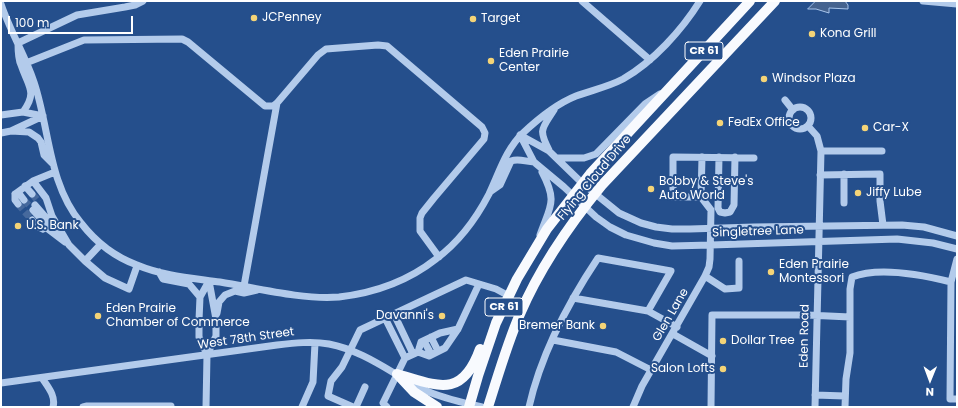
<!DOCTYPE html>
<html>
<head>
<meta charset="utf-8">
<style>
	body { margin:0 }
	#map { position:relative; width:958px; height:408px; overflow:hidden; background:#254f8c; font-family:Poppins,sans-serif }
	canvas { display:block }
	.frame { position:absolute; inset:0; border:2px solid #fff; pointer-events:none }
	.north { position:absolute; left:910px; top:360px; width:40px; height:40px; -webkit-text-stroke:3px #254f8c; paint-order:stroke; rotate:181deg; font-size:11px; font-weight:700; line-height:16px; text-align:center; color:#fff }
	.north::after { content:''; display:block; margin:auto; width:14px; height:18px; background:#fff; clip-path:polygon(50% 0,100% 100%,50% 72%,0 100%) }
	.scale { position:absolute; left:8px; top:16px; width:125px; height:18px; box-sizing:border-box; border:2px solid #fff; border-top:0; padding-left:5px; font-size:12px; line-height:14px; white-space:nowrap; color:#fff; -webkit-text-stroke:3px #254f8c; paint-order:stroke }
</style>
</head>
<body>
<div id="map">
<canvas width="958" height="408"></canvas>
<div class="frame"></div>
<div class="north">N</div>
<div class="scale">100 m</div>
</div>
<script>
const ctx = document.querySelector('canvas').getContext('2d');
ctx.lineJoin = 'round';
function fillPath(path, color) { ctx.fillStyle = color; ctx.fill(path, 'evenodd'); }
function trace(path, color, width, dash) { ctx.strokeStyle = color; ctx.lineWidth = width; ctx.lineCap = dash ? 'butt' : 'round'; ctx.setLineDash(dash || []); ctx.stroke(path); }
function drawText(font, color, halo, rows, align = 'center') {
  ctx.font = font + ' Poppins,sans-serif'; ctx.lineWidth = 4; ctx.setLineDash([]); ctx.textBaseline = 'middle'; ctx.strokeStyle = halo; ctx.fillStyle = color; for (const [text, x, y, turn = 0] of rows) {
    ctx.save(); ctx.translate(x, y); ctx.rotate((+turn || 0) * Math.PI / 180); ctx.textAlign = isNaN(turn) ? turn : align; if (halo) ctx.strokeText(text, 0, 0); ctx.fillText(text, 0, 0); ctx.restore();
  }
}
const water = new Path2D(`
	M816,1H845L848,5V9L829,8V13L816,9H808Z`);
const minorTunnel = new Path2D(`
	M32,194L39,202
	M24,200L33,210
	M18,204L32,220`);
const minor = new Path2D(`
	M582,1L650,60
	M923,1L957,4
	M1,4C10,31 25,55 34,82C50,130 48,183 81,223C95,241 115,257 137,265C163,276 192,278 220,282C257,288 302,300 339,297C374,293 408,281 436,259C459,242 476,219 489,194C499,173 506,149 523,133C539,118 556,104 576,96C592,90 608,87 623,79C653,62 682,30 700,1
	M26,63L84,40L182,39L188,42L265,106H273L277,103L318,55L326,49L378,45L387,46L482,127L485,133L484,139L434,198L422,213L420,218V231L439,257
	M785,100L793,110
	M789 118a11 11 0 1 1 22 0a11 11 0 1 1-22 0Z
	M23,112C38,92 28,86 21,65C18,59 18,50 18,43L77,15L125,7L135,5L143,1
	M1,115L23,112L43,116
	M808,126L817,136L821,151L815,407
	M11,131L29,132L38,138L41,142L44,155L52,163
	M1,133L11,131L43,116
	M520,135L534,162L564,187L596,217L610,227L626,235L654,243L672,246L711,245L897,239L933,243L957,249
	M520,135L549,151L582,183L619,213L641,223L656,227L672,229H690L754,227L902,225L924,227L957,236
	M549,150C538,129 542,129 554,110
	M821,151H882
	M719,157L718,208L720,212L725,213L730,212L734,205L735,157
	M557,158H584L596,154L645,104L660,94
	M820,175L880,174V201L883,225
	M33,181L55,172
	M25,186L32,194
	M18,192L24,200
	M490,192L500,185L511,161C519,158 526,162 534,162
	M15,194L33,181L46,198L52,216L69,245L85,261L105,278L129,289L137,266
	M15,194V200L18,204
	M701,197H673V157L754,158
	M844,203V174
	M35,205L56,229
	M33,210L46,224
	M32,220L35,225L43,229
	M40,223L65,242
	M540,235C550,206 558,202 542,172
	M957,259L951,282L950,399H957
	M85,261L101,244
	M159,272L163,279L189,284L200,297
	M705,276L725,289L739,288V261
	M244,286L277,103
	M573,298L648,311
	M217,313L219,302L225,295L235,291L244,293L257,290
	M394,314L413,354
	M385,318L405,358
	M673,334L712,356
	M431,337L438,351
	M553,340L616,352L651,370
	M424,341L431,354
	M418,352L421,342L440,333L458,329
	M207,355L216,336V319L209,281
	M42,378C48,387 56,396 53,407
	M1,383L277,345C294,343 312,341 329,344C366,351 396,377 429,392C446,399 464,403 482,407
	M815,395L845,396
	M83,407L87,406H171V407
	M206,407L207,355L199,337V320L200,297L209,281
	M302,407L313,382L315,343
	M353,407L328,396L331,381L342,367L360,330L466,280L496,289L509,296
	M356,407L365,387
	M387,407L383,403L405,358L418,352L429,356L445,348L458,329L479,284
	M529,407C541,354 568,303 598,258L671,271L648,311L677,327
	M633,407L642,386L705,276L709,267L710,259L711,210L701,197L702,157
	M711,407L712,315H807L850,317
	M845,407L846,379L850,353V289L852,277C880,266 923,275 951,282`);
const major = new Path2D(`
	M397,374C438,386 462,399 480,349
	M399,376L414,392L437,407
	M469,407L478,376L496,323L517,279L547,229L590,174L750,1
	M488,407C498,376 507,344 520,314C540,267 570,224 602,185L775,1`);
const markers = [
	[254,18,4,"#f5d477"],
	[473,19,4,"#f5d477"],
	[812,34,4,"#f5d477"],
	[491,61,4,"#f5d477"],
	[764,79,4,"#f5d477"],
	[720,123,4,"#f5d477"],
	[865,128,4,"#f5d477"],
	[651,189,4,"#f5d477"],
	[858,193,4,"#f5d477"],
	[18,226,4,"#f5d477"],
	[771,272,4,"#f5d477"],
	[98,316,4,"#f5d477"],
	[442,316,4,"#f5d477"],
	[603,326,4,"#f5d477"],
	[723,341,4,"#f5d477"],
	[723,369,4,"#f5d477"]
];
const shields = [
	[704,51,38],
	[504,307,38]
];
const shieldNames = [
	["CR 61",704,51],
	["CR 61",504,307]
];
const poiNames = [
	["JCPenney",262,18],
	["Target",481,19],
	["Kona Grill",820,34],
	["Eden Prairie",499,54],
	["Center",499,68],
	["Windsor Plaza",772,79],
	["FedEx Office",728,123],
	["Car-X",873,128],
	["Bobby & Steve's",659,182],
	["Auto World",659,196],
	["Jiffy Lube",866,193],
	["U.S. Bank",26,226],
	["Eden Prairie",779,265],
	["Montessori",779,279],
	["Eden Prairie",106,309],
	["Chamber of Commerce",106,323],
	["Davanni's",434,316,"right"],
	["Bremer Bank",595,326,"right"],
	["Dollar Tree",731,341],
	["Salon Lofts",715,369,"right"]
];
const streetNames = [
	["Flying Cloud Drive",595,178,-50],
	["Singletree Lane",758,232,-2],
	["Glen Lane",671,315,-60],
	["Eden Road",805,336,-89],
	["West 78th Street",246,339,-8]
];
fillPath(water, '#45638f');
trace(water, '#a8c5eb', 1);
trace(minorTunnel, '#46699d', 7, [7, 3.5]);
trace(minor, '#b3cbeb', 7);
trace(major, '#f8fafe', 10);
for (const [x, y, r, color] of markers) { const dot = new Path2D(); dot.arc(x, y, r, 0, 2 * Math.PI); ctx.fillStyle = color; ctx.fill(dot); trace(dot, '#254f8c', 1.5); }
for (const [x, y, w] of shields) { const box = new Path2D(); box.roundRect(x - w / 2, y - 9, w, 18, 3); ctx.fillStyle = '#254f8c'; ctx.fill(box); trace(box, '#fff', 1); }
drawText('bold 11px', '#fff', null, shieldNames);
drawText('12px', '#fff', '#254f8c', poiNames, 'left');
drawText('12px', '#fff', '#254f8c', streetNames);
</script>
</body>
</html>
